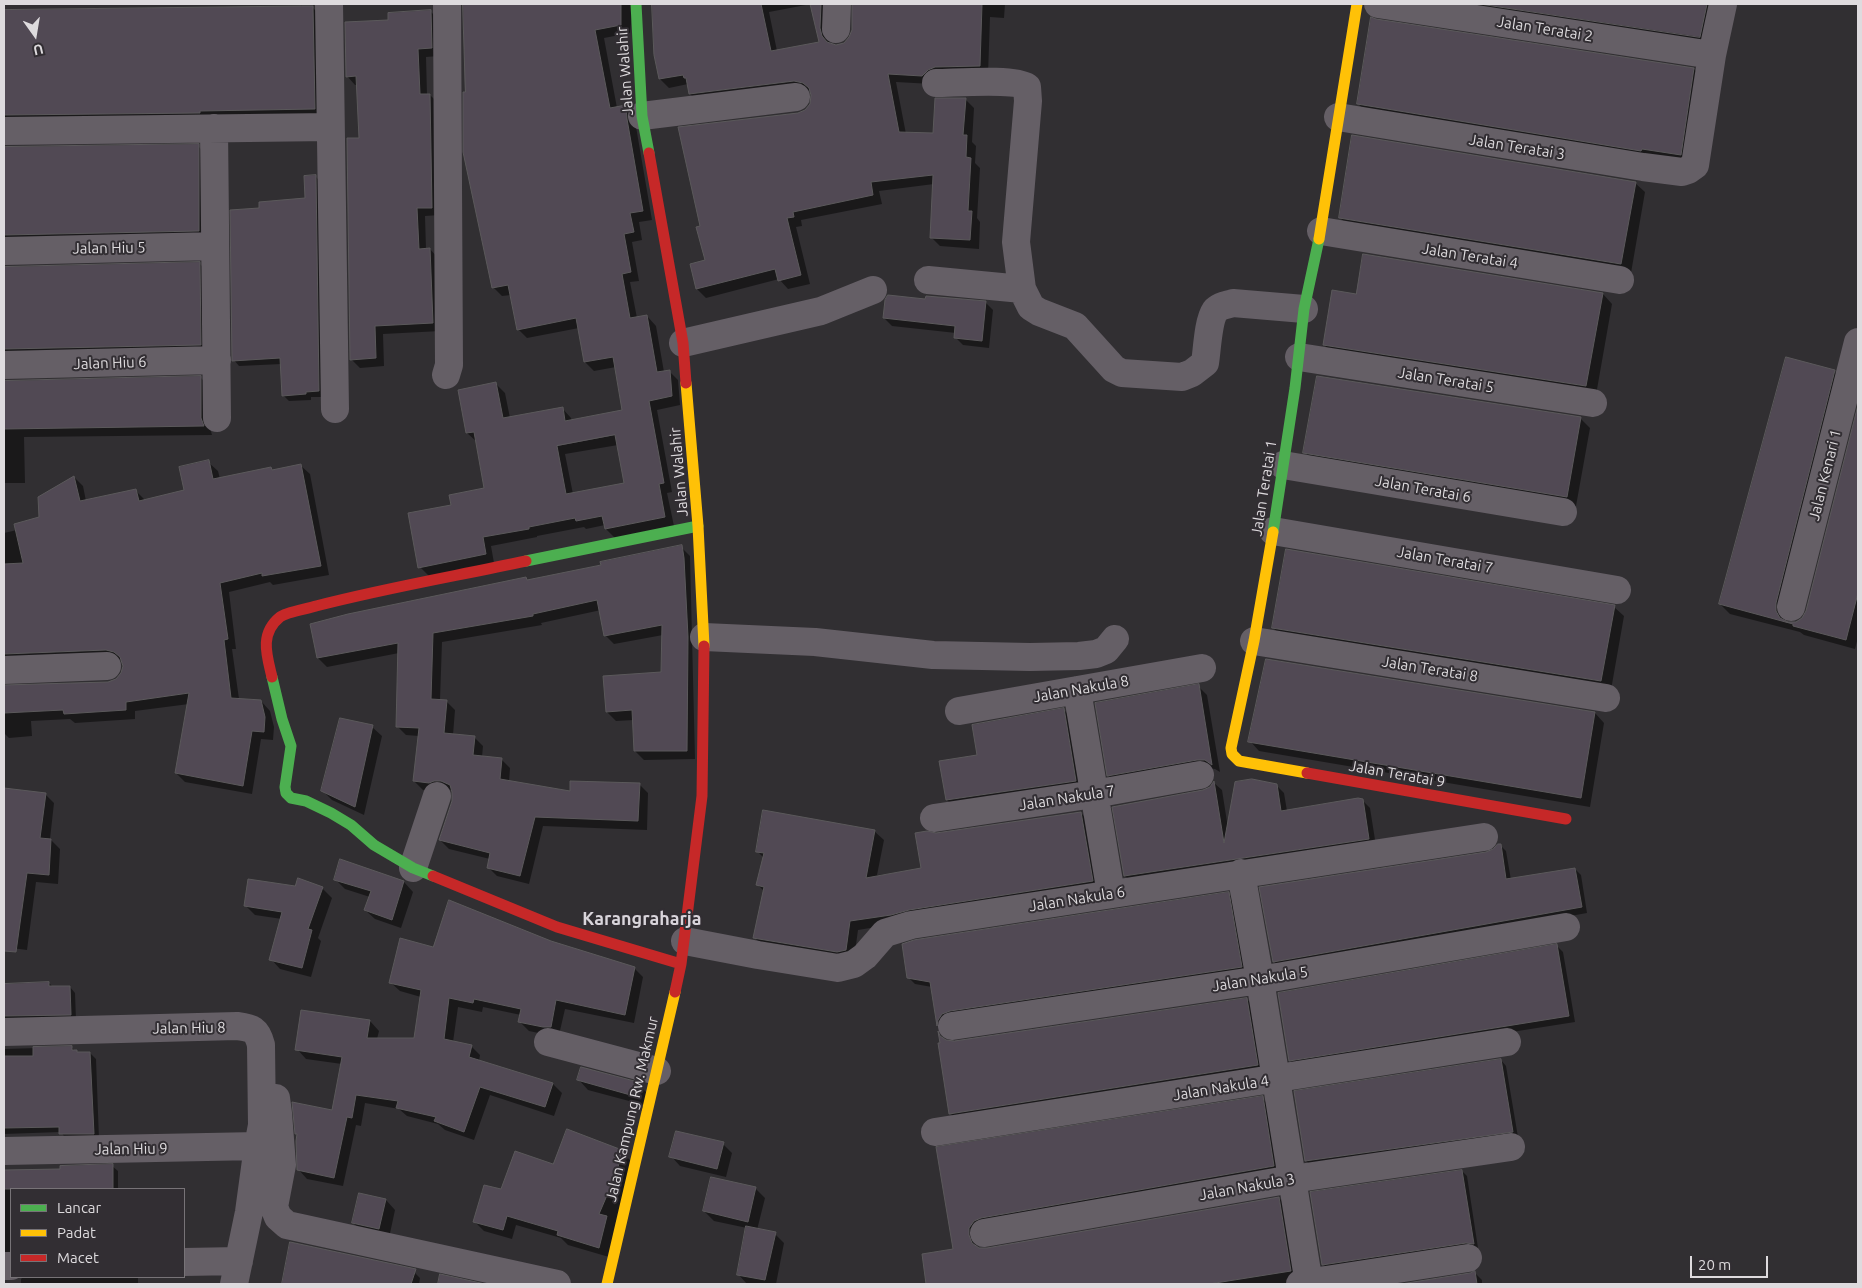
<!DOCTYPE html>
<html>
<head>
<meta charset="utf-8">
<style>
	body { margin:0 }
	#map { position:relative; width:1862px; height:1288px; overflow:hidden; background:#312f32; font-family:Ubuntu,sans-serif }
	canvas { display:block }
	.frame { position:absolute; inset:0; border:5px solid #dedbde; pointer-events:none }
	.legend { position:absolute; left:10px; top:1188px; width:175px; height:90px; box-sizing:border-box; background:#322e33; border:1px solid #777377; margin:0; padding:6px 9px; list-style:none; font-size:15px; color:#dedbde }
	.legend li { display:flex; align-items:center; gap:10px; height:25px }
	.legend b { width:25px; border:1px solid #777377 }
	.north { position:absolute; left:10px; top:10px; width:50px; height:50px; -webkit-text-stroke:4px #322e33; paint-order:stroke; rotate:167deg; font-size:14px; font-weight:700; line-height:20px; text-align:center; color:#dedbde }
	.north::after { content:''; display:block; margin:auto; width:18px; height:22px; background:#dedbde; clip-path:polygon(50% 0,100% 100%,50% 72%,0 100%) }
	.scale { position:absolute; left:1690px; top:1256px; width:78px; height:22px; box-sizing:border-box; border:2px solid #dedbde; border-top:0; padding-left:6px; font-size:15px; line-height:18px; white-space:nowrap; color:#dedbde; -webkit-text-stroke:4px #322e33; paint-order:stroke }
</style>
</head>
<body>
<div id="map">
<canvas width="1862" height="1288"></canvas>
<div class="frame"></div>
<ul class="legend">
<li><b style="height:6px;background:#4caf50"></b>Lancar</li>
<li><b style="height:6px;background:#ffc107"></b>Padat</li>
<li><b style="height:6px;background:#c62828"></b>Macet</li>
</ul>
<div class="north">U</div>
<div class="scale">20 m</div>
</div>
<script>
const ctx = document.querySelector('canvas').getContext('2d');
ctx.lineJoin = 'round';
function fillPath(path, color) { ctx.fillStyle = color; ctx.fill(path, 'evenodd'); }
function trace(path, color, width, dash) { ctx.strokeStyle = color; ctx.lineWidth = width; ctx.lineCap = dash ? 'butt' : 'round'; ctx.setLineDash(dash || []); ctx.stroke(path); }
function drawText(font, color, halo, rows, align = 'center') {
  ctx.font = font + ' Ubuntu,sans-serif'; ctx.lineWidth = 4; ctx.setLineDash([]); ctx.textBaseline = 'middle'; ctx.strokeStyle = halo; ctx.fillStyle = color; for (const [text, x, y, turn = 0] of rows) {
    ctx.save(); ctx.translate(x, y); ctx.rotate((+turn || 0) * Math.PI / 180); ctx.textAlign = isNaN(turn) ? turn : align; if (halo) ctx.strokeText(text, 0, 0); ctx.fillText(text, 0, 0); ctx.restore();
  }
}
const shadow = new Path2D(`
	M464,4H633L630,33L604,38L617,108L625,106L634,115L652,220L639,222L642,240L632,242L639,281L630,282L637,318L647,316L656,326L664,372L669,371L678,380L680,405L657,410L672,492L667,493L674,526L615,538L606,529L605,525L586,529L584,527L537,536V537L491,546L494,563L429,576L420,567L452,506L486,489L477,442L467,433L496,384L505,393L510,418L562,408L571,418L572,421L624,411L616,367L594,371L585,362L579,328L527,338L518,329L511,295L502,296L493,287L466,93ZM618,445L626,484L573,494L565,454Z
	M653,4H811L769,12L777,51L821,42L812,4H834L829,38L830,44L835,46L843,44L850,38L853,30L854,4H1005L1004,18L990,17L988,75L932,84L896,82L906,134H934L965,99L974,108L972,142L976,146L975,163L980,168L977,218L980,222L979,249L940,246L931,237L934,184L879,191L882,204L801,220L802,226L796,227L810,284L788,289L779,279L706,298L697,289L691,264L706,261L701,227L798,114L806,111L811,104V91L804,90L699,103L690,94L688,84L669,88L660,79L656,55Z
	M1431,4H1721L1709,46Z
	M313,8L322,17L324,118L4,128V12Z
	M431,12L439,20V56L426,57L427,95H430L438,103L440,215L425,216L426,249H430L438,258L441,331L383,334L384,366L360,368L351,359L361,139L358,85H355L347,76L389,21Z
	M1694,69L1703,79L1690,164L1368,113L1358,104Z
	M198,146L207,155L208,240L4,248V148Z
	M315,176L321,182L324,397H311V400L289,401L283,395L282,364L239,366L234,360L260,209L307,199Z
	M1635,183L1645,192L1631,273L1350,227L1340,218Z
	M1364,255L1603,294L1612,304L1596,395L1334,354L1324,345L1357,295Z
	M199,263L209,273L210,354L4,363V268Z
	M926,300L985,302L993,310L989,348L963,345L955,337L956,333L892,326L884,318Z
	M1834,371L1844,381L1785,613V621L1786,623H1795L1803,619L1807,611L1858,410V637L1855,649L1804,635L1800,632L1730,614L1720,604Z
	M200,377L210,387V428L212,435L24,437L25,483H4V382Z
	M1580,418L1590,428L1576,506L1314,462L1305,452Z
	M208,462L218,471L220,479L271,468L273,471L300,465L310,474L329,575L273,585L270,582L229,592L236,649H232L239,699L261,701L270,711L274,727L273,740L261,739L252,794L185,782L176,773L189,704L135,711V719L75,723L70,719L31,721L32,736L9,738L4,733V687L108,683L116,680L122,673L124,666L122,660L117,659L4,668V621H36L37,603L4,600V533L17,530L41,518L74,477L83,486L86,501L135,490L145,500L186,491Z
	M681,547L690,556L695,759L644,760L635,751L634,720L616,721L607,712L604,677L662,673L663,635L614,644L605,635L601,610L541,623L542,625L442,642L440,700L446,701L455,710L453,735L474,737L483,746L482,757L501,759L510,768L509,782L571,793L639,784L648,793L647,830L543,826L529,884L497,876L488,867L490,859L449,849L440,840L453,801V792L452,790L444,789L439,791L423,790L414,781L419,736L406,735L397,726L399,653L327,667L318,658L526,579L528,581Z
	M1614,607L1624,616L1611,690L1283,637L1273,628Z
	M1267,660L1595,713L1604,723L1590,807L1259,751L1250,741Z
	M1198,686L1207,695L1220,772L1215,769L1207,768L1117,784L1108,775Z
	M1064,710L1073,719L1085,790L956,809L947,800L978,756Z
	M372,727L382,736L364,815L332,800L322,790Z
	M1214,783L1222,790L1228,828L1276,785L1284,793L1287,811L1362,800L1370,808L1376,846L1133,884L1125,876L1114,808L1203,792L1210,788Z
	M4,789L45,794L54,803L50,839L60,849L58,884L36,882L27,950L4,947Z
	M1081,813L1090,822L1101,890L858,930L854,959L764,947L755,938L765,892L758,885L764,858L757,851L874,831L884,840L877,875L894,874L922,869L936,835Z
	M1500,845L1506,851L1511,880L1575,869L1581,875L1587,913L1280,968L1274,961L1487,854Z
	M341,861L404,882L413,892L401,928L375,919L365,910L370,897L345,889L336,880Z
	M295,887L322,888L332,898L318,938L321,941L311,977L280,969L271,959L282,919L255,915L245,905Z
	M1228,893L1235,900L1248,973L943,1031L938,1025L932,987L915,984L908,977Z
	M551,943L634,968L643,977L634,1023L565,1009L559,1035L553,1036L529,1031L520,1022L521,1015L483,1007L482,1012L458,1007L453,1042L471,1046L480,1055L479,1061L553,1084L562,1093L554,1116L490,1095L474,1140L445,1130L438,1124L407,1116L399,1109L365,1103L361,1126L356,1125L343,1186L307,1179L298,1169V1135L296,1134L333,1111L342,1064L306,1059L297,1049L370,1021L379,1031L377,1039H415L421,997L400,991L390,982L434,948Z
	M1557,946L1563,952L1575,1022L1296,1066L1290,1060Z
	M49,983L53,987H70L75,993L76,1020L4,1023V984Z
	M1247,999L1253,1006L1264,1072L957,1120L950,1113L939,1034L945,1041L954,1043Z
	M71,1047L79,1054L90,1053L96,1059L99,1139H66L61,1132L4,1134V1049Z
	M1501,1060L1506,1066L1518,1137L1312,1166L1306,1161Z
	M579,1080L637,1083L647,1093L644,1105L588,1090Z
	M1262,1098L1269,1105L1280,1173L976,1234L975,1243L977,1249L987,1250L1279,1198L1286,1205L1298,1279L1293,1284H928L923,1255L954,1250L937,1148Z
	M723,1144L732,1153L726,1177L680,1166L671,1156Z
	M621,1151L631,1161L609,1257L568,1245L561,1238L516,1225L512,1239L484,1231L475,1222L502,1191L554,1165Z
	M112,1166L118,1171V1189H11V1256H4V1174Z
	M1462,1171L1467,1176L1478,1248L1472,1247L1328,1269L1323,1264Z
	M755,1188L765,1198L757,1230L775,1234L784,1243L776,1284H747L738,1274L747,1228L714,1221L704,1211Z
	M360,1194L386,1200L395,1210L389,1238L363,1232L353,1223Z
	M291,1243L411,1269L420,1278L419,1284H283Z
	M1475,1273L1482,1280V1284H1407Z
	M23,1277H138V1284H21V1279Z`);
const building = new Path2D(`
	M463,4H621V25L595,30L610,108L626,105L627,119L643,211L630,213L634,232L624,234L631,272L622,274L630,318L647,315L657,372L670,370L672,396L649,401L664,483L659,484L665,517L605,529L602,516L576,521L575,518L529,527V529L483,537L486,554L418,568L408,513L451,505L449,495L484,488L474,432L466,433L458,390L496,382L503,418L563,407L565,421L622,410L613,357L584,362L576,318L517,330L508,285L492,288L463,152V92H465ZM615,435L624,483L566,494L557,446Z
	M652,4H761L771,51L819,42L810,4H821L820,28L822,36L827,42L836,45L844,43L849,37L852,30V4H982L980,66L935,67L928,70L922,76L888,74L899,132L933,133L935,98H966L963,135H967L966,157L971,158L968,211H972L970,240L930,238L933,175L871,182L873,195L793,212L794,217L787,218L801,275L778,281L775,269L696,289L690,264L705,260L696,227L700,226L678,127L798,113L805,110L810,104L811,95L809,88L803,83L794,81L689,94L686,78H684L683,75L659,79L654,55Z
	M1480,4H1707L1700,37Z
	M302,6H313L315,109L200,111V113L4,115V10Z
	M431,10L432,48L418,49L420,94H430L432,208H417L419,249L430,248L433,323L375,326L376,358L350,360L347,138H359L356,76L346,77L345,22L388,20V13Z
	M1371,17L1376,19L1694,68L1681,155L1642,149L1641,151L1357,104Z
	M1352,135L1636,182L1621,264L1339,218Z
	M199,144V231L4,235V147Z
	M316,175L319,391L306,392V394L282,396L280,358L232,361L230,210L259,208V202L305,198L304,176Z
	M1363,254L1603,293L1586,386L1323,345L1332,290L1356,294Z
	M200,262L201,345L4,349V267Z
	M888,295L925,299L926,296L986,301L982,341L954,338L955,326L883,318L885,300Z
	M1786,357L1835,370L1776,603V611L1780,618L1788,622H1796L1802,618L1806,611L1858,405V593L1846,640L1793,626V624L1719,604Z
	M201,376V418L204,426L4,429V381Z
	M1317,376L1581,417L1567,497L1303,453Z
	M209,460L213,479L271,467L272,470L301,464L321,566L262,576V573L220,583L228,639L224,640L231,698L261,700L265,717L264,732L252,731L243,786L175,773L189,693L126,702V710L64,714L63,710L4,713V685L108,682L116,679L121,673L123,666L120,657L114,652L106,650L4,654V564L23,563L14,524L39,517L38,497L74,476L80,501L136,489L139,501L184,490L179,467Z
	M682,545L684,558L688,637L687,751H634L632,710L606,712L603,676L661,672L662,625L604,636L597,600L533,614V616L433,633L431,699L447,700L444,733L475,736L473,755L502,758L500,779L570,791V781L640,783L638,821L535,817L520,876L487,868L490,853L439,840L452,801V792L450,785L441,781H434L429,783L413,781L419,728L396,727L398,643L317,658L310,624L348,614L526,577L527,580L601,565L600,562Z
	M1286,549L1615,605L1601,681L1272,628Z
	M1266,659L1595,712L1581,798L1248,742Z
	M1199,684L1212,765L1205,760H1197L1107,776L1095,703Z
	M1064,708L1076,781L946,800L939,761L977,755L972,725Z
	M340,718L373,725L355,807L321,791Z
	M1252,779L1277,784L1281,811L1358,798L1363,799L1369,839L1124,876L1112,807L1203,790L1210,787L1214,781L1224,843L1235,782Z
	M4,788L46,793L40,838L51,839L49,875L27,873L16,952L4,951Z
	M763,810L875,830L866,878L921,868L915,833L927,831L936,833L1081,812L1093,881L909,910L891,915L850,921L846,950L837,952L753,938L764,887L756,885L764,853L756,852Z
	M1498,844H1501L1506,879L1575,868L1582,907L1273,962L1259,887L1486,852L1493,849Z
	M340,859L404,881L392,920L364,910L371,891L334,880Z
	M298,878L323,887L308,929L312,930L302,968L269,960L282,912L244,906L248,879L295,886Z
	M1229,892L1242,967L950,1011L942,1014L938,1020L937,1026L930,982L907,978L902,944L914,940Z
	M449,900L551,941L635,967L625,1015L556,1000L551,1027H543L518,1022L521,1009L474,999L473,1003L449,998L444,1039L472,1045L469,1057L553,1083L545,1107L480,1087L464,1132L434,1121L436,1117L396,1108L398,1101L356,1095L352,1118L347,1117L334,1178L297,1170L296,1141L297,1134H295L292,1102L332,1110L342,1057L295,1050L301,1010L370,1020L367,1038H414L421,990L389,983L400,938L433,947Z
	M1557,944L1569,1016L1289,1061L1278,993Z
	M49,982V986H70L71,1015L4,1016V984Z
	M1247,998L1258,1065L949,1114L938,1043H940L938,1031L940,1036L946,1040L954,1041Z
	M72,1046V1050H77V1052H90L94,1134H59V1127L4,1128V1056H33V1047Z
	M1501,1059L1513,1132L1305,1161L1294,1091Z
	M581,1067L638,1082L634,1096L577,1080Z
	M1263,1096L1274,1166L981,1218L974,1221L969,1228V1235L972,1243L979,1248H987L1279,1197L1291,1271L1209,1284H926L922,1254L953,1249L936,1147Z
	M567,1129L622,1150L617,1172L599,1214L607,1216L599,1248L557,1235L558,1231L507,1216L503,1230L473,1222L484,1185L501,1189L515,1151L553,1164Z
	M676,1131L724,1142L717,1169L669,1157Z
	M113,1164V1189H4V1170L60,1169V1166Z
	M1462,1170L1474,1244L1466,1243L1322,1265L1310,1192Z
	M711,1177L756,1187L748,1222L703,1211Z
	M359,1193L386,1199L379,1229L352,1223Z
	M746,1226L776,1232L765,1280L737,1275Z
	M290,1242L416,1269L411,1284H282Z
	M1475,1271L1477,1284H1401L1470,1273Z
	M440,1274L485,1284H438Z`);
const street = new Path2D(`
	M329,4L335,409
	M1378,4L1712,55
	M836,29L837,4
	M936,83C955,83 1014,78 1027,87L1028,101L1016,242L1022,289L1031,307L1039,312L1075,326L1114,369L1122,373L1182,377L1192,373L1205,363C1207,351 1208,321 1215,311C1219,306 1227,305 1233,303L1304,309
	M642,116L796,97
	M1338,117L1643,167L1682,172L1688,170L1695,165L1712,55L1723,4
	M214,128L217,418
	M4,131L330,127
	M1321,231L1620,280
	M4,251L215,246
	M928,280L1022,289
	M683,343L821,311L873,290
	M1299,357L1593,403
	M4,365L217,360
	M446,375L449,365L447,4
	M1283,465L1563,512
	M1273,531L1617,590
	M1791,607L1858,342
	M704,637L815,642L933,655L1030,657L1079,656L1096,654L1106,650L1115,639
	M1254,641L1606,698
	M4,670L107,666
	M1077,690L1111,894
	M959,711L1202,668
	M934,818L1094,794L1200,775
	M413,868L437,796
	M1241,873L1260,980L1309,1284
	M685,941L758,955L838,968L854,964L865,956L885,933L911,925L1484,837
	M952,1026L1260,980L1566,927
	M4,1032L237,1026C252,1028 257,1029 261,1045L262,1125L258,1146L249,1212L234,1284
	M548,1042L657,1071
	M276,1098L278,1113L282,1165L274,1207L278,1217L287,1225L557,1284
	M935,1132L1507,1042
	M4,1151L258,1146
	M984,1233L1292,1179L1511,1147
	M184,1262L239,1261
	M4,1266H11
	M1300,1284L1468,1258`);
const fast = new Path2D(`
	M636,4L642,116L649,153
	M1273,532L1295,388L1304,309L1319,239
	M526,561L698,526
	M272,677L282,719L291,746L285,787L286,793L291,798L306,801L331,813L351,825L374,845L413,868L433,876`);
const slow = new Path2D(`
	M1319,239L1357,4
	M686,383L698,526L704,646
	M1273,532L1254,641L1231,748L1232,754L1239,761L1307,773
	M607,1284L675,992`);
const jam = new Path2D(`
	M649,153L683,343L686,383
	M272,677C267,656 259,634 280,617C286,612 307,609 316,606C385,588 456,576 526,561
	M1307,773L1566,819
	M433,876L557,927L681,964
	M675,992L681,964L702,796L704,646`);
const streetNames = [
	["Jalan Teratai 2",1545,29,9],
	["Jalan Walahir",625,71,-94],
	["Jalan Teratai 3",1517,147,9],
	["Jalan Hiu 5",109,248,-1],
	["Jalan Teratai 4",1470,256,9],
	["Jalan Hiu 6",110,363,-2],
	["Jalan Teratai 5",1446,380,9],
	["Jalan Walahir",679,472,-95],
	["Jalan Kenari 1",1825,475,-76],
	["Jalan Teratai 1",1264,488,-81],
	["Jalan Teratai 6",1423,489,10],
	["Jalan Teratai 7",1445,560,10],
	["Jalan Teratai 8",1430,669,9],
	["Jalan Nakula 8",1081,689,-10],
	["Jalan Teratai 9",1397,774,10],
	["Jalan Nakula 7",1067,798,-9],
	["Jalan Nakula 6",1077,899,-9],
	["Jalan Nakula 5",1260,979,-9],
	["Jalan Hiu 8",189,1028,-1],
	["Jalan Nakula 4",1221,1088,-9],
	["Jalan Kampung Rw. Makmur",632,1109,-77],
	["Jalan Hiu 9",131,1149,-1],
	["Jalan Nakula 3",1247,1187,-10]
];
const quarterNames = [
	["Karangraharja",642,919]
];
fillPath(shadow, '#0007');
fillPath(building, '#514954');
trace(building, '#5b595b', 1);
trace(street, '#655f66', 28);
trace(fast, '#4caf50', 11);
trace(slow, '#ffc107', 11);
trace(jam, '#c62828', 11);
drawText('15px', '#dedbde', '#322e33', streetNames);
drawText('bold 18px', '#d9d5db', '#322e33', quarterNames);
</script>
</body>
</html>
